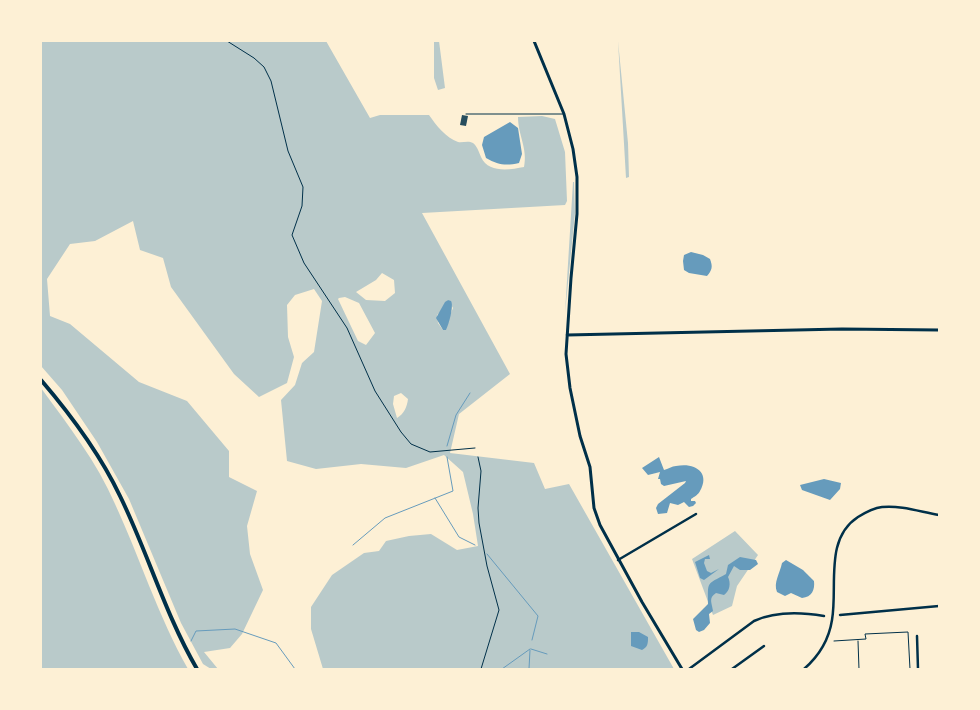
<!DOCTYPE html>
<html>
<head>
<meta charset="utf-8">
<style>
	body { margin:0 }
	#map { position:relative; width:980px; height:710px; overflow:hidden; background:#fdf0d5; font-family:Jost,sans-serif }
	canvas { display:block }
	.frame { position:absolute; inset:0; border:42px solid #fdf0d5; pointer-events:none }
</style>
</head>
<body>
<div id="map">
<canvas width="980" height="710"></canvas>
<div class="frame"></div>
</div>
<script>
const ctx = document.querySelector('canvas').getContext('2d');
ctx.lineJoin = 'round';
function fillPath(path, color) { ctx.fillStyle = color; ctx.fill(path, 'evenodd'); }
function trace(path, color, width, dash) { ctx.strokeStyle = color; ctx.lineWidth = width; ctx.lineCap = dash ? 'butt' : 'round'; ctx.setLineDash(dash || []); ctx.stroke(path); }
const green = new Path2D(`
	M41,41H326L370,118L380,115H429C436,125 446,138 458,142C463,143 468,140 473,143C477,146 479,152 481,157C488,173 509,170 524,167C528,149 518,135 518,117L542,116L555,119L565,152L567,201L565,205L422,213L510,374L459,414L450,453L534,463L545,489L569,484L674,669H323L311,629V607L332,575L364,553L379,551L386,541L409,536L431,534L457,550L478,546L473,514L463,472L444,455L406,468L361,464L316,469L287,461L281,400L295,385L302,363L314,352L322,301L314,289L295,295L287,305L288,337L294,357L287,383L259,397L234,374L171,287L163,258L140,250L133,221L95,241L70,244L47,279L50,316L70,324L139,382L187,401L229,451V477L257,491L247,526L250,554L263,590L242,634L230,648L204,652L218,669H211L203,664L181,623L129,499L97,442L62,390L41,366ZM382,273L394,280L395,293L385,301L366,300L356,292L376,280ZM345,297L359,303L375,333L366,345L358,341L338,299L339,298ZM448,300L453,308L447,323L443,330L438,323L437,315C443,311 443,304 448,300ZM401,393L408,399C407,407 404,414 397,418L393,404L394,396Z
	M434,41H439L445,88L438,90L434,78Z
	M618,41L628,143L629,177L626,178Z
	M573,182H574L575,213L565,313Z
	M41,388C68,425 97,462 115,504C140,558 158,616 188,669H41Z
	M735,531L758,555L737,586L732,606L713,615L692,559Z`);
const water = new Path2D(`
	M510,122L518,128L522,154L519,163C506,166 498,165 486,158L482,145L484,137Z
	M691,252L703,255L710,259C713,267 712,270 707,276L689,273L684,270L683,261L684,255Z
	M448,300L451,301C454,306 449,324 446,330H443L436,318L445,302Z
	M659,457L664,470C668,469 672,466 676,466C694,462 711,472 700,491C699,494 694,497 691,499V501H695L696,503L693,506L689,507L684,502L678,505L670,503L667,513L658,514L656,508L658,504L685,483L686,481L664,486L661,484L660,479H658L660,472L648,475L642,468Z
	M824,479L841,483L840,489L830,500L802,490L800,485Z
	M709,555L710,559H705L704,563L707,571L711,573L719,569L704,580L700,578L695,562Z
	M740,557L756,560L758,564L750,570H740L734,566L728,577C731,583 730,591 724,595L716,593C708,598 712,603 713,611L709,614L710,623L704,630L699,632L696,630L693,619L708,604C708,581 706,585 726,574L728,565Z
	M786,560L803,570L814,581C815,590 812,597 802,598L791,593L785,596L777,592C773,583 780,573 782,563Z
	M631,632H639L648,637C648,643 648,647 642,650L631,646Z`);
const stream = new Path2D(`
	M447,446L456,415L470,393
	M435,498L459,537L475,545
	M353,545L385,518L453,491L447,457
	M487,554L538,616L532,640
	M191,641L196,631L235,629L276,643L295,669
	M531,649L547,654
	M502,669L530,649
	M529,669L530,650`);
const building = new Path2D(`
	M462,115L468,116L466,126L460,125Z`);
const path = new Path2D(`
	M227,41L254,58L264,67L271,81L288,151L303,187L302,206L292,235L304,263L347,328L375,391L401,432L411,444L430,452L475,448
	M478,457L481,471L478,508L479,523L487,566L499,610L481,669`);
const service = new Path2D(`
	M466,114H563
	M834,641L866,639L865,634L908,632L910,669
	M858,641L859,669`);
const minor = new Path2D(`
	M618,560L696,514
	M840,615L939,606
	M917,636L918,669
	M689,669L754,621C776,611 800,612 824,616
	M732,669L764,646
	M804,669C819,656 829,639 832,620C838,586 824,539 858,517C866,512 873,508 882,507C901,505 921,512 939,515`);
const tertiary = new Path2D(`
	M534,41L564,114L573,149L577,177V214L571,278L566,354L570,388L580,436L590,467L594,508L600,525L642,602L682,669
	M567,335L842,329L939,330`);
const secondary = new Path2D(`
	M41,380C71,415 100,454 120,496C148,553 165,614 197,669`);
fillPath(green, '#b9caca');
fillPath(water, '#669bbc');
trace(stream, '#669bbc', 1);
fillPath(building, '#264d5e');
trace(path, '#003049', 1);
trace(service, '#003049', 1);
trace(minor, '#003049', 2.5);
trace(tertiary, '#003049', 3);
trace(secondary, '#003049', 4);
</script>
</body>
</html>
